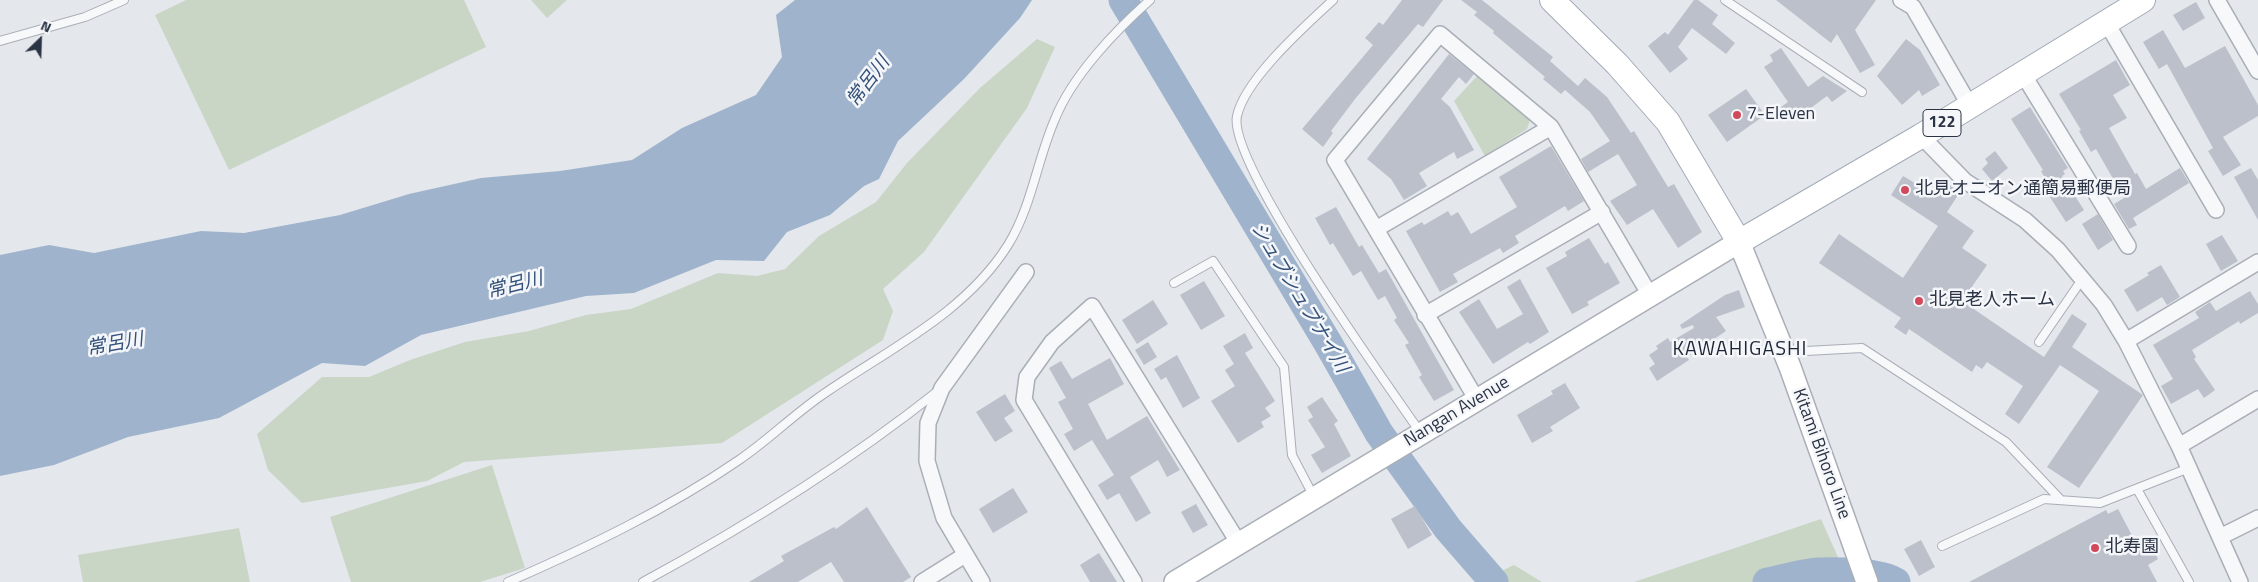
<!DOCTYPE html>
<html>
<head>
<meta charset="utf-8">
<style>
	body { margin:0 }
	#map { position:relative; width:2258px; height:582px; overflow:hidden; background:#e4e7ec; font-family:"Titillium Web",sans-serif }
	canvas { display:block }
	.north { position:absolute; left:15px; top:15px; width:50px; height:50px; -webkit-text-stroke:4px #f4f6f9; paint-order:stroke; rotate:24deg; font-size:14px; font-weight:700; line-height:20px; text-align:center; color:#2b3445 }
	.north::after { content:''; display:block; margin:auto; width:18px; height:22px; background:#2b3445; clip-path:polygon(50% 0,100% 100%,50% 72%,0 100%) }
</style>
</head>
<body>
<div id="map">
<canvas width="2258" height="582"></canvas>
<div class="north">N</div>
</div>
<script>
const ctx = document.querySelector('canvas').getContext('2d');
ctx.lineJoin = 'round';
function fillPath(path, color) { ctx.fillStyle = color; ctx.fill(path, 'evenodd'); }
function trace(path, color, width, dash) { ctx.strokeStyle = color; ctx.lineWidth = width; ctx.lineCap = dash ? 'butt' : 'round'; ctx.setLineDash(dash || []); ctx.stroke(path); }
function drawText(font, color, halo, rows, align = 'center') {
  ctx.font = font + ' "Titillium Web","Noto Sans JP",sans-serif'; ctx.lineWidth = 5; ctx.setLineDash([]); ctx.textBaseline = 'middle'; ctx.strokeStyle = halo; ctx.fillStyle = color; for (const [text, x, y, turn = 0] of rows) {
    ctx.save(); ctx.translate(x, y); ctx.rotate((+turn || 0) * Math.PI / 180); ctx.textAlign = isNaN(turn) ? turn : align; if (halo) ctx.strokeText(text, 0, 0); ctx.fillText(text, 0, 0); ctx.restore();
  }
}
const green = new Path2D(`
	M186,0H464L486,47L229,170L155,15Z
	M531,0H567L547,18Z
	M1037,39L1055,47L1027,108L924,252L883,289L893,311L883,340L722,443L464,462L427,481L302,503L268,470L257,434L322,377H369L410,360L465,342L529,331L586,315L631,309L718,273L757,276L785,269L819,236L876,202L907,163L980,88Z
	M1478,75L1531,117L1527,129L1485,156L1454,101Z
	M492,465L525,568L480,582H351L330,517Z
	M1821,519L1849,582H1634Z
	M239,528L250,582H83L78,555Z
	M1514,565L1542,582H1478Z`);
const water = new Path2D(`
	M795,0H1032L1020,18L964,79L898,141L879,179L864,186L830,215L787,232L764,261L716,260L634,293L586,296L421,335L365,366L322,363L219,418L128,437L54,465L0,476V255L49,245L94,253L201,231L244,233L340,215L409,194L481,178L560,171L632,160L682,128L756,95L782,57L776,15Z`);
const river = new Path2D(`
	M1123,0L1329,345L1379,433L1448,529L1494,582
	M1767,582C1784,579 1801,573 1818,572C1837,571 1881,572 1896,582`);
const building = new Path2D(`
	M1402,0H1443L1423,27L1418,24L1355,99L1331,131L1333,133L1323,147L1302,129L1373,45L1365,38L1379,22L1383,25Z
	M1461,0H1482L1553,57L1550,61L1578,86L1585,78L1607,97L1631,133L1634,131L1668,187L1674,184L1702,232L1678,248L1653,209L1627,225L1610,201L1637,185L1618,154L1588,172L1581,159L1610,141L1590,112L1565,90L1561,94L1543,79L1545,77L1493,33L1494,31L1474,15L1477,12Z
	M1694,0H1698L1718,15L1712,24L1735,43L1726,54L1692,28L1678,47L1688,59L1670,73L1648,46L1665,32L1668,35Z
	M1776,0H1876L1855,30L1875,65L1860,73L1837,34L1831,43Z
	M2196,2L2205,18L2183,31L2173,15Z
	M2163,30L2185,68L2225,46L2258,105V116L2223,137L2241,165L2223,176L2208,151L2213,148L2167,64L2159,69L2143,42Z
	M1906,39L1920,50L1940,85L1922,96L1919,90L1902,105L1877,76Z
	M1781,48L1808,87L1823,76L1847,91L1832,102L1827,96L1792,122L1781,107L1788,102L1764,67L1773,61L1770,55Z
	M1449,54L1474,74L1466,84L1459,77L1441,99L1450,107L1474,150L1457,159L1454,152L1419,173L1427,186L1404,200L1391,179L1367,159Z
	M2116,60L2130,85L2113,95L2127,118L2109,128L2135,174L2137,173L2146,189L2180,168L2189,183L2133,218L2137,225L2129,229L2114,204L2124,198L2096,149L2091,152L2079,131L2081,130L2059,94Z
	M1746,89L1765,115L1727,142L1708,115Z
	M2030,107L2068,168L2063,171L2065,174L2062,176L2084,210L2066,222L2046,191L2051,188L2041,171L2043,170L2011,119Z
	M1551,146L1584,201L1568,211L1565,206L1515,236L1519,243L1503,253L1500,248L1453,274L1458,282L1440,292L1406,231L1422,222L1424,225L1448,211L1451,216L1458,212L1471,234L1517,207L1499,177Z
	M1995,151L2008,168L1992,181L1982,169L1988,163L1985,159Z
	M2251,168L2258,180V220L2234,177Z
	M1903,176L1932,193L1941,179L1960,192L1947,212L1974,231L1962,248L1987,265L1962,301L2044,357L2072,314L2087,324L2072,347L2143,395L2079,488L2047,467L2099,391L2060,365L2019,424L2005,414L2023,386L1987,362L1982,369L1976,365L1972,372L1909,329L1906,335L1894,327L1901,318L1819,263L1839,234L1903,278L1938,226L1891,195Z
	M1336,207L1359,247L1362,245L1379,273L1386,269L1454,390L1434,401L1419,377L1422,375L1405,345L1409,343L1394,320L1397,318L1385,296L1378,300L1361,271L1353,276L1333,243L1330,245L1315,218Z
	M2098,214L2113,240L2098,250L2082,224Z
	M2222,235L2238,261L2221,271L2206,244Z
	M1589,238L1605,264L1608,262L1620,283L1587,302L1589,305L1572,314L1546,268L1567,256L1565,252Z
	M2161,265L2180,297L2167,305L2162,297L2137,312L2124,290L2149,275L2147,273Z
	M1520,279L1549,332L1530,344L1528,342L1493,364L1459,312L1479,299L1497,329L1523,314L1507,287Z
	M1204,281L1225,316L1201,330L1180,295Z
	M1739,290L1745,307L1716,317L1726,331L1687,357L1689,360L1657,381L1649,368L1655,364L1649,355L1658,349L1656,346L1668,338L1670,342L1694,328L1693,325L1682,329L1680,325L1725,295Z
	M2250,291L2258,304V313L2240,324L2239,321L2192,350L2196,357L2194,359L2215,390L2204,398L2198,389L2171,404L2161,386L2173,379L2153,345L2199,318L2195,312L2210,302L2216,311Z
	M1153,300L1168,324L1137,344L1122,320Z
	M1245,333L1253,348L1245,353L1275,401L1265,408L1271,416L1261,422L1264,427L1238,443L1211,401L1235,386L1225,370L1234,364L1223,346Z
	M1148,342L1157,357L1144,365L1135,350Z
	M1177,355L1200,398L1183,408L1166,377L1161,380L1154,369Z
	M1110,358L1124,384L1088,404L1107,440L1147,416L1180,470L1167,477L1158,460L1130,477L1151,513L1136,522L1119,493L1107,500L1098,485L1114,475L1092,440L1074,451L1064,434L1073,429L1058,402L1066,398L1049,368L1061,361L1072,379Z
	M1565,383L1580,408L1550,427L1553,431L1532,443L1517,415L1553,394L1551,391Z
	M1005,394L1015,411L1004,418L1013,431L995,442L976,412Z
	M1322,397L1338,421L1334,424L1351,456L1322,473L1311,455L1325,447L1308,420L1313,417L1307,407Z
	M1013,488L1028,512L993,533L979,509Z
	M1196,504L1208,525L1193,533L1181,512Z
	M1415,506L1432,535L1408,549L1391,519Z
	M867,507L911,577L903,582H844L831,562L798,582H749L784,561L781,556L834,527L836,529Z
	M2118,509L2136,543L2147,537L2149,542L2152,540L2159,553L2156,555L2158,559L2148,565L2157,582H1969L2106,510L2108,514Z
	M1921,540L1935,567L1919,576L1904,549Z
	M1099,553L1117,582H1090L1080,565Z`);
const service = new Path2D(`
	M1333,0C1305,26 1245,79 1237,116C1227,162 1387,384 1420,432
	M1725,0L1862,92
	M0,41L85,17L124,0
	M1174,283L1213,261L1284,367L1292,455L1314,497
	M2039,342L2083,278
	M1787,352L1862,348L2006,442L2060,499
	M2137,489L2189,582
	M1942,546L2044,499L2100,503L2189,468
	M508,582C588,547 666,510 739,460C770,439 796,412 828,391C891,348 966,312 1008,245C1032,206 1037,160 1055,119C1072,76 1116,30 1150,0
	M643,582C745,527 847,463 938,391`);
const minor = new Path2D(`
	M1901,0L1913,7L1970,106
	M2217,0L2258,71
	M2106,22L2216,210
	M2023,74L2128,246
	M1921,136L1965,181L2025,220L2058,250L2104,305L2126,341L2179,446L2240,582
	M1376,229L1551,127
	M1425,315L1602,212
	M2126,341L2258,262
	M1477,400L1335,160L1440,34L1551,127L1651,297
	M2179,446L2258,399
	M2220,537L2258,518
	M922,582L965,555
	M982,582L944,518L927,461L928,423L942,388L1026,272
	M1134,582L1024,400L1027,377L1052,342L1092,306L1238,542`);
const secondary = new Path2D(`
	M1175,582L1739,242L1790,367L1867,582`);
const primary = new Path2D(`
	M1552,0L1617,64L1668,122L1739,242L1921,136L2143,0`);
const markers = [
	[1737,115,5,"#d1495b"],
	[1905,190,5,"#d1495b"],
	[1919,301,5,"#d1495b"],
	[2095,548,5,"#d1495b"]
];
const shields = [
	[1942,123,38]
];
const shieldNames = [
	["122",1942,123]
];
const poiNames = [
	["7-Eleven",1747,115],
	["北見オニオン通簡易郵便局",1915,190],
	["北見老人ホーム",1929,301],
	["北寿園",2105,548]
];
const streetNames = [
	["Nangan Avenue",1457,412,-31],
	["Kitami Bihoro Line",1821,454,70]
];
const waterNames = [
	["常呂川",869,82,-53],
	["常呂川",515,286,-14],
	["シュブシュブナイ川",1299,298,59],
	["常呂川",115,345,-10]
];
const quarterNames = [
	["KAWAHIGASHI",1740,350]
];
fillPath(green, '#c9d6c5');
fillPath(water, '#9fb4cc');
trace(river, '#9fb4cc', 29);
fillPath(building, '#bbc0ca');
trace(service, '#a9aeb7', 10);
trace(minor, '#a9aeb7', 18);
trace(secondary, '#a9aeb7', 24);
trace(primary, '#a3abb8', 26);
trace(service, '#f7f8fa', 8);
trace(minor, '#f7f8fa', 15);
trace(secondary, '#fff', 21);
trace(primary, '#fff', 24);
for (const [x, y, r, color] of markers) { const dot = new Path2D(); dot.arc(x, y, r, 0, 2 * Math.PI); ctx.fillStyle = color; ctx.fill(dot); trace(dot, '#f4f6f9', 2); }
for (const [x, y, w] of shields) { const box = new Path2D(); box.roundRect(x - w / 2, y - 13.5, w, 27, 4); ctx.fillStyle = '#f4f6f9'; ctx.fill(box); trace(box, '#2b3445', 1); }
drawText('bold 16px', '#2b3445', null, shieldNames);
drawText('18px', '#2b3445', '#f4f6f9', poiNames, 'left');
drawText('18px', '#2b3445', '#f4f6f9', streetNames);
drawText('italic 19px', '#34527a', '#f4f6f9', waterNames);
ctx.letterSpacing = '1px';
drawText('20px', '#1d2536', '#f4f6f9', quarterNames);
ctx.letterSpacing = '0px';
</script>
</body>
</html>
